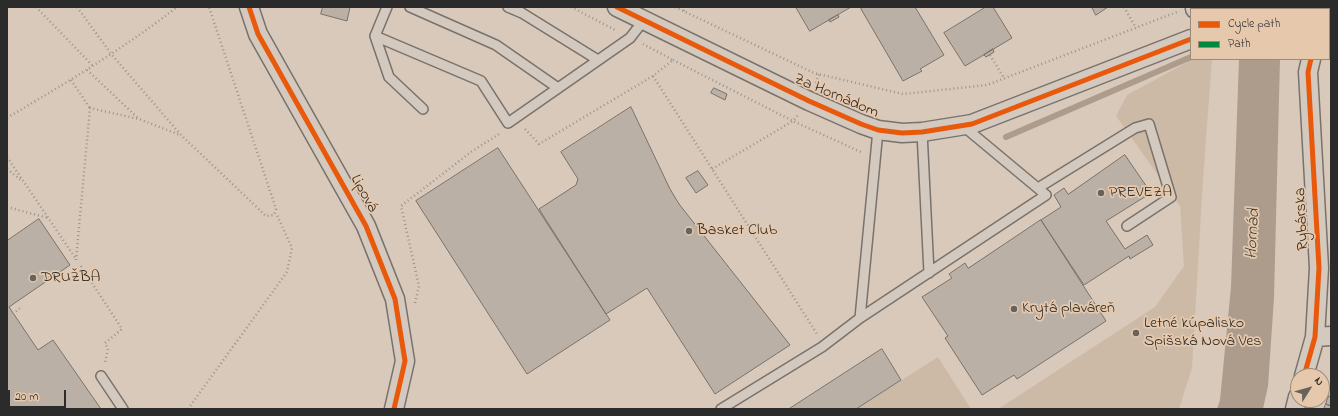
<!DOCTYPE html>
<html>
<head>
<meta charset="utf-8">
<style>
	body { margin:0 }
	#map { position:relative; width:1338px; height:416px; overflow:hidden; background:#d9c9ba; font-family:"Indie Flower",sans-serif }
	canvas { display:block }
	.frame { position:absolute; inset:0; border:8px solid #2b2b2b; pointer-events:none }
	.legend { position:absolute; left:1190px; top:8px; width:140px; height:52px; box-sizing:border-box; background:#e6c9ad; border:1px solid #9b8a79; margin:0; padding:5px 7px; list-style:none; font-size:12px; color:#2b2b2b }
	.legend li { display:flex; align-items:center; gap:8px; height:20px }
	.legend b { width:20px; border:1px solid #9b8a79 }
	.north { position:absolute; left:1290px; top:368px; width:40px; height:40px; box-sizing:border-box; background:#e6c9ad; border:1px solid #9b8a79; border-radius:50%; rotate:53deg; font-size:11px; font-weight:700; line-height:16px; text-align:center; color:#2b2b2b }
	.north::after { content:''; display:block; margin:auto; width:14px; height:18px; background:#68625d; clip-path:polygon(50% 0,100% 100%,50% 72%,0 100%) }
	.scale { position:absolute; left:8px; top:390px; width:58px; height:18px; box-sizing:border-box; border:2px solid #2b2b2b; border-top:0; padding-left:5px; font-size:12px; line-height:14px; white-space:nowrap; color:#2b2b2b; -webkit-text-stroke:3px #e6c9ad; paint-order:stroke }
</style>
</head>
<body>
<div id="map">
<canvas width="1338" height="416"></canvas>
<div class="frame"></div>
<ul class="legend">
<li><b style="height:5px;background:#e8590c"></b>Cycle path</li>
<li><b style="height:5px;background:#00873e"></b>Path</li>
</ul>
<div class="north">N</div>
<div class="scale">20 m</div>
</div>
<script>
const ctx = document.querySelector('canvas').getContext('2d');
ctx.lineJoin = 'round';
function fillPath(path, color) { ctx.fillStyle = color; ctx.fill(path, 'evenodd'); }
function trace(path, color, width, dash) { ctx.strokeStyle = color; ctx.lineWidth = width; ctx.lineCap = dash ? 'butt' : 'round'; ctx.setLineDash(dash || []); ctx.stroke(path); }
function drawText(font, color, halo, rows, align = 'center') {
  ctx.font = font + ' "Indie Flower",sans-serif'; ctx.lineWidth = 3.5; ctx.setLineDash([]); ctx.textBaseline = 'middle'; ctx.strokeStyle = halo; ctx.fillStyle = color; for (const [text, x, y, turn = 0] of rows) {
    ctx.save(); ctx.translate(x, y); ctx.rotate((+turn || 0) * Math.PI / 180); ctx.textAlign = isNaN(turn) ? turn : align; if (halo) ctx.strokeText(text, 0, 0); ctx.fillText(text, 0, 0); ctx.restore();
  }
}
const green = new Path2D(`
	M1193,59H1212L1203,179L1192,368L1179,409H998L1155,307L1184,266L1180,206L1116,116L1127,95Z
	M938,357L971,409H856Z`);
const water = new Path2D(`
	M1239,59H1280L1274,298L1268,386L1263,409H1217L1220,400L1231,287Z`);
const stream = new Path2D(`
	M1006,137L1191,57`);
const building = new Path2D(`
	M323,7H350L347,21L321,14Z
	M796,7H851L810,31Z
	M864,7H915L944,55L920,69L922,71L903,81L861,9Z
	M986,7H993L1012,38L965,66L944,33Z
	M1092,7H1108L1096,15Z
	M838,15L839,17L830,22L829,20Z
	M993,49L994,52L986,57L984,55Z
	M714,88L727,94L725,100L711,93Z
	M631,107L670,189L679,204L790,345L715,394L647,288L606,314L539,209L576,185L578,179L561,152Z
	M498,148L610,320L527,374L416,201Z
	M1125,155L1151,193L1106,221L1125,249L1147,235L1153,245L1130,259L1129,256L1084,285L1041,220L1061,207L1054,195L1064,188L1068,194Z
	M698,171L708,185L696,193L686,178Z
	M39,219L70,265L9,307L38,350L53,340L101,409H7V241Z
	M1041,220L1106,321L1017,379L1014,375L982,395L945,338L948,336L922,297L952,278L949,274L965,263L968,268Z
	M882,349L901,380L856,409H789Z
	M1329,396L1331,397V406L1326,404Z
	M1326,404L1331,406V409H1324Z`);
const path = new Path2D(`
	M36,7L93,66
	M77,7L112,55L181,135L266,216L274,215L276,209L209,7
	M571,7L617,31
	M675,7L814,73L903,94L987,85L1177,12
	M1124,7L1136,28
	M684,11L686,7
	M990,55L1004,78
	M673,60L793,121L863,153
	M87,70L139,119
	M653,76L817,334
	M71,80L90,108
	M816,83L819,74
	M7,118C66,83 123,49 177,7
	M525,129L539,144L653,76L673,60L643,44
	M7,157L76,259
	M7,169L22,181
	M712,169L793,121L798,115
	M7,207L48,218
	M76,260L90,108L139,119L180,135
	M81,266L122,329L105,343L108,349L105,362
	M415,303L419,286L401,206L471,152L499,134
	M13,314L20,308
	M188,409L287,272L292,248L276,213`);
const service = new Path2D(`
	M387,7L375,36L481,81L508,123L630,38L644,20
	M410,7L496,45L558,88
	M508,7L522,13L598,60
	M375,36L389,77L423,109
	M922,132L929,273
	M1038,188L1135,128L1149,124L1171,197L1127,226
	M860,318L1046,195L962,125
	M101,376L123,409
	M721,409L822,347L860,318L878,130`);
const minor = new Path2D(`
	M249,7L258,34L366,226L395,299L405,361L394,409
	M617,7L809,101L861,124L878,130L902,133L922,132L972,124L1191,39
	M1195,7V9
	M1328,7L1331,10
	M1252,9L1256,7
	M1315,337L1331,336
	M1304,376L1315,337L1319,268L1308,72L1311,59
	M1295,409L1298,397`);
const quiet = new Path2D(`
	M676,7V8`);
const cycleway = new Path2D(`
	M249,7L258,34L366,226L395,299L405,361L394,409
	M617,7L809,101L861,124L878,130L902,133L922,132L972,124L1191,39
	M1304,376L1315,337L1319,268L1308,72L1311,59`);
const markers = [
	[1101,193,4,"#68625d"],
	[689,231,4,"#68625d"],
	[33,278,4,"#68625d"],
	[1014,309,4,"#68625d"],
	[1136,333,4,"#68625d"]
];
const streetNames = [
	["Za Hornádom",836,97,23],
	["Lipová",363,194,61],
	["Rybárska",1303,219,-93]
];
const poiNames = [
	["PREVEZA",1109,193],
	["Basket Club",697,231],
	["DRUŽBA",41,278],
	["Krytá plaváreň",1022,309],
	["Letné kúpalisko",1144,324],
	["Spišská Nová Ves",1144,342]
];
const waterNames = [
	["Hornád",1254,234,-87]
];
fillPath(green, '#cdbaa6');
fillPath(water, '#ad9c8c');
trace(stream, '#ad9c8c', 6);
fillPath(building, '#bbb0a5');
trace(building, '#79726b', 1);
trace(service, '#79726b', 12);
trace(minor, '#79726b', 21);
trace(path, '#9b938c', 2.5, [1, 3]);
trace(service, '#d4c9bf', 9);
trace(minor, '#d4c9bf', 18);
trace(quiet, '#00873e', 4, [8, 4]);
trace(cycleway, '#e8590c', 5);
for (const [x, y, r, color] of markers) { const dot = new Path2D(); dot.arc(x, y, r, 0, 2 * Math.PI); ctx.fillStyle = color; ctx.fill(dot); trace(dot, '#e6c9ad', 1.5); }
drawText('16px', '#2b2b2b', '#e6c9ad', streetNames);
drawText('16px', '#2b2b2b', '#e6c9ad', poiNames, 'left');
drawText('italic 17px', '#413e3a', '#e6c9ad', waterNames);
</script>
</body>
</html>
